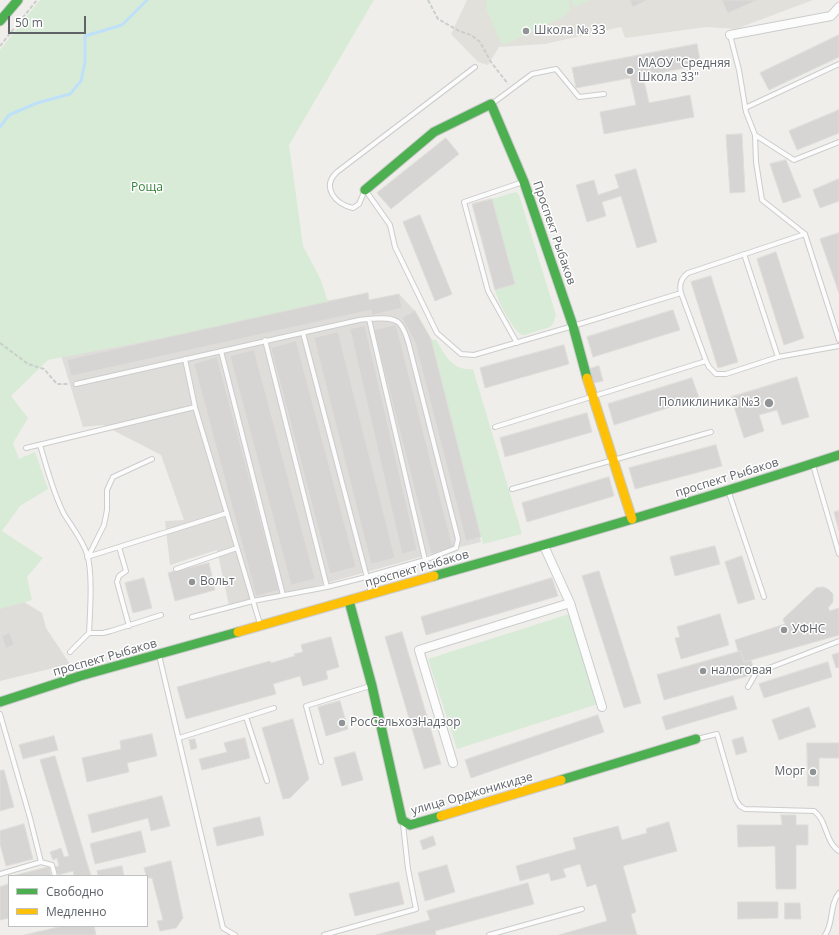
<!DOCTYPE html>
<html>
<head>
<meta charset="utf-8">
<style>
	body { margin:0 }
	#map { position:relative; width:839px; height:935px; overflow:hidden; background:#efeeea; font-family:"Open Sans",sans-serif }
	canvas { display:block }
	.legend { position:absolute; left:8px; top:875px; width:140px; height:52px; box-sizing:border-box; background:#fff; border:1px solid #bfc1c3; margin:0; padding:5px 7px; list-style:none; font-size:12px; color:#5f6368 }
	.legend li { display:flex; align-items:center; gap:8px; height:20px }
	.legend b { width:20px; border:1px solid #bfc1c3 }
	.scale { position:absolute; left:8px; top:16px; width:78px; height:18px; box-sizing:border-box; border:2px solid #5f6368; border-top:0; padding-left:5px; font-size:12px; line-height:14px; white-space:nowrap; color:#5f6368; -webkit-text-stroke:3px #fff; paint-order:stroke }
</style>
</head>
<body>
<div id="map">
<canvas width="839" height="935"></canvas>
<ul class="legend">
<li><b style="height:5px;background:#4caf50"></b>Свободно</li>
<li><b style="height:5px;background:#ffc107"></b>Медленно</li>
</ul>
<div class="scale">50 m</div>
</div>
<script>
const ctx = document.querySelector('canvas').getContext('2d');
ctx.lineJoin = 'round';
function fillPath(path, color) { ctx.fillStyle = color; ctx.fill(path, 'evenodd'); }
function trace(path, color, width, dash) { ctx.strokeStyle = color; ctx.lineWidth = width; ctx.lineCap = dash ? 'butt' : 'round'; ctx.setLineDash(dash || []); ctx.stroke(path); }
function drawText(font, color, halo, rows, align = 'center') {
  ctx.font = font + ' "Open Sans",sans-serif'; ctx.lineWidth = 3; ctx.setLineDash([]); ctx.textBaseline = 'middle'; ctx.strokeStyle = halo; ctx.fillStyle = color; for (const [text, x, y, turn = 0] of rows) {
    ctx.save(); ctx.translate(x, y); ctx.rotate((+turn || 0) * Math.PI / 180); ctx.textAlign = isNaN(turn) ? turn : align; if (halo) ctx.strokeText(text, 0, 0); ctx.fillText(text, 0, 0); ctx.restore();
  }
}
const industrial = new Path2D(`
	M368,293L369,300L399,294L415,311L431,339L481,542L431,554L230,610L217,550L170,565L165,521L184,520L161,455L103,425L83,427L60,352Z
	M24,602L42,613L46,628L70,664L0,681V608Z`);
const education = new Path2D(`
	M467,0H813L736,29L706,27L625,38L621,27L545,44L499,47L488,65L478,62L451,34Z`);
const green = new Path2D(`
	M40,0H374L289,145L303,246L321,280L328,302L204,330L48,360L11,396L28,418L13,443L19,459L35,452L48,489L20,506L2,531L43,558L27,577L32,600L0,609V50Z
	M487,0H569L570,9L565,16L506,44L502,43L500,41L486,8Z
	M571,0H590L574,7Z
	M516,192L519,195L556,315L553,324L550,327L525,335H521C509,323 500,306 495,290L515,284L492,199Z
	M431,339L436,340C446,356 452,371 473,369L522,534L483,544Z
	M569,614L598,704L457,749L428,659Z`);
const stream = new Path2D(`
	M0,127L9,115L37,103L70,94L81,81L85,62V36L122,25L147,0`);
const building = new Path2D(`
	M630,0H647L633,7Z
	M722,0H757L728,13Z
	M839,35V57L769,90L760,73Z
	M697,44L701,65L643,76L649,103L690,95L694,117L604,134L600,112L636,105L630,78L576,88L572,68Z
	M839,110V133L797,150L789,131Z
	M742,134L745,192L730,193L726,135Z
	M446,138L459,154L391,209L377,193Z
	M786,160L801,197L783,203L770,164Z
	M636,169L657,242L637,248L621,196L602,202L606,216L587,222L576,185L594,180L598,195L619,188L615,175Z
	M839,179V201L820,208L813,190Z
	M492,199L515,284L495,290L472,204Z
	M420,215L452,294L435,301L403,222Z
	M839,233V293L820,239Z
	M776,252L804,338L784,345L757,259Z
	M711,276L738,362L718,368L691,282Z
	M368,293L369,300L399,294L402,308L372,315L371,310L71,376L67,360Z
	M673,310L680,330L593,357L587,337Z
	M415,311L431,339L481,537L466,541L415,342L402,318Z
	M396,325L453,548L431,554L374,330Z
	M365,326L417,550L402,554L350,329Z
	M338,332L395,558L371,564L314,338Z
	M296,341L356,567L330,574L271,348Z
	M564,345L569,364L485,388L480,368Z
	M254,350L315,579L291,585L230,356Z
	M217,357L279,590L256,596L194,364Z
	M599,366L603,381L593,383L589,369Z
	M797,377L809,417L782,425L777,410L759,415L764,431L744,438L731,397Z
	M692,378L699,398L614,425L608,404Z
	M587,413L592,432L505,457L500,438Z
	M716,445L722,466L635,489L629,468Z
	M609,477L614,496L527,522L522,503Z
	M839,511V531L834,512Z
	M715,546L720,564L675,576L670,557Z
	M742,556L755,599L738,604L725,562Z
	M209,563L215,590L175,601L168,573Z
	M599,571L641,703L624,708L582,576Z
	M144,578L152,608L133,613L125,583Z
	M552,578L558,596L426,635L421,617Z
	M823,587L828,589L833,594V602L828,608L830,611L839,608V635L744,662L741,651H738L735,640L785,624L783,619L816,588Z
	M720,614L729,645L681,659L675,638L680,637L677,627Z
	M402,632L441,764L424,769L385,637Z
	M10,633L14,645L6,648L2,636Z
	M331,637L339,667L326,671L328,679L303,686L300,676L273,684L276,694L186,719L177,687L270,661L271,663L295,656L294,654L303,652L301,645Z
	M741,651L744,662L751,660L755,674L664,700L657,675Z
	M839,653V667L836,668L832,655Z
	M828,662L832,677L764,698L759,684Z
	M733,696L737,709L666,730L662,717Z
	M340,701L348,729L326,736L318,707Z
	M809,707L816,727L779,740L772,720Z
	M598,715L604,732L471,778L465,760Z
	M293,719L309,779L290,798L283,799L262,728Z
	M152,734L157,756L127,763L129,772L87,782L82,758L121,749L120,741Z
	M54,736L58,750L23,759L19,745Z
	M743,737L747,752L736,755L732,740Z
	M245,738L250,758L202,770L199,759L227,752L224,743Z
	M195,739L197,748L191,750L189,740Z
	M807,743H839V758H819V786H808Z
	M355,752L363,780L342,786L334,758Z
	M55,756L91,876H74L73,871L58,875L55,867L59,866L57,858L53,860L50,852L61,848L64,857L69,856L40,760Z
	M4,770L14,807L0,811V771Z
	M162,796L170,826L151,831L148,818L92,833L88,815Z
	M781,815H796V825H808V845H796V889H776L775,846L738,847L737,825H782Z
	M260,817L264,835L217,846L213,828Z
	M669,822L677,851L623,866L636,912L631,914L637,935H559L607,921L596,884L587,887L580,864L563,869L566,877L551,881L549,873L520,881L516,866L576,849L573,838L618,826L622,840L647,833L646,829Z
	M24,824L33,859L6,866L0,844V831Z
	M141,831L146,852L95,864L90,844Z
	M433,836L436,845L423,850L420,841Z
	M171,861L183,918L176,928L160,931L157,921L163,920L152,878H147L144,868Z
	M447,865L455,892L425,901L418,873Z
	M122,866L124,876H98L97,871Z
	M49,867L51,876H12Z
	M399,882L404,904L355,916L349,894Z
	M528,883L534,904L435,931L436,935H376L430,920L427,911Z
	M9,884V918L0,920V887Z
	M738,902H778V918L738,919Z
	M785,903H800L801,919H785Z
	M63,926H94L96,935H25Z`);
const path = new Path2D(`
	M428,0L438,19L459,31L471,35L480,42L491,62L508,84
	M0,46L37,0
	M0,343L28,364L44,369L57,384H69`);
const lane = new Path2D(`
	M730,35L739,70L746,112L755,135L756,162L762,200L805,234
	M493,103L532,74L556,69L579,97L604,94
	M745,108L839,64
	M755,135L794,160L839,142
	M365,190L359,204L353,208C335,204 321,187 337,172L475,67
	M366,191L390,225L395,247L437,333L461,354L474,355L573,326L681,293C679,285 681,278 688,273L805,234L839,340
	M744,254L778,357
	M369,319L425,560
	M303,333L371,593
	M265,340L327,587
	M517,343L488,291L464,202L523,182
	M221,351L283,595
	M185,359L195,407L260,624
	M706,361L709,367L716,374H726L778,357L839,346
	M76,384L359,320C369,319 394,315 400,324C405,330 407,338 409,345L458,539L456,548L425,560L366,577L327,587L253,601L192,617
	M495,427L706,361L681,293
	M40,445C47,468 53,493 64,514C72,527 82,539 87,554C93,573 90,612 89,633L70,652
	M26,448L195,407
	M813,465L839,554
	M512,489L711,432
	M729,493L764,597
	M119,547L126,571L119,576L117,582L129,626
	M87,557L227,513
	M88,557L104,525L107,510V490L113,477L152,459
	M176,569L237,548
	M89,633H103L111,631L161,615
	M159,655L223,928L235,935
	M748,687L756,673L839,641
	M0,714L30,818L41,862L0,874
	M246,717L267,781
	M179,738L274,708
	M697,739L717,734L736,800L740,806L745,809L814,811C827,820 825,842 839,851
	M321,762L306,706L370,686
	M41,862L52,865L55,876
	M324,935L416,909L408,869L403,824
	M489,935L582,909
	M825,935C834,923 829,905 839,893`);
const street = new Path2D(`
	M730,35L831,16L839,7
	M570,603L602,707
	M453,763L419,650L570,603L544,546`);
const fast = new Path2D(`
	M0,21L18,0
	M365,190L434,132L491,104L524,182L573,326L587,378
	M434,576C570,538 705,499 839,455
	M349,601L372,686L402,820L410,825L441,816
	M0,702L80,676L238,632
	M561,780L696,739`);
const slow = new Path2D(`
	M587,378L632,519
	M238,632L434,576
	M441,816L561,780`);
const markers = [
	[526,31,4,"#919496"],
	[630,71,4,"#919496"],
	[769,403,5,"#919496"],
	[192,582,4,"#919496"],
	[784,630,4,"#919496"],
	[703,671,4,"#919496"],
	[342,723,4,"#919496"],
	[813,772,4,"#919496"]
];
const poiNames = [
	["Школа № 33",534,31],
	["МАОУ \"Средняя",638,64],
	["Школа 33\"",638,78],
	["Поликлиника №3",760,403,"right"],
	["Вольт",200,582],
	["УФНС",792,630],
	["налоговая",711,671],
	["РосСельхозНадзор",350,723],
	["Морг",805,772,"right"]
];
const parkNames = [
	["Роща",147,188]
];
const streetNames = [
	["Проспект Рыбаков",554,233,71],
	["проспект Рыбаков",727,478,-17],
	["проспект Рыбаков",417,569,-16],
	["проспект Рыбаков",105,658,-16],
	["улица Орджоникидзе",472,794,-16]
];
fillPath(industrial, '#dfddda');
fillPath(education, '#e2e0da');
fillPath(green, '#d8ebd6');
trace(stream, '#bfe0f9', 3);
fillPath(building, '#d6d5d3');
trace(building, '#deddd9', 1);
trace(lane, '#cbcccc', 6);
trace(street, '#cbcccc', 10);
trace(fast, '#cacacb', 11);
trace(slow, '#cacacb', 11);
trace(path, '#cacfcc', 2, [4, 2]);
trace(lane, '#fdfcfc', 4);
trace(street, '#fdfcfc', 8);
trace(fast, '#4caf50', 9);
trace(slow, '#ffc107', 9);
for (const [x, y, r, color] of markers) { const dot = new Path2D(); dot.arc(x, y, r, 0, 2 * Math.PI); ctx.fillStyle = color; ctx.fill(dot); trace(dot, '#fff', 1.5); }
drawText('12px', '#5f6368', '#fff', poiNames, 'left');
drawText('12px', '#348238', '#fff', parkNames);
drawText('12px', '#5f6368', '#fff', streetNames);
</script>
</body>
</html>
